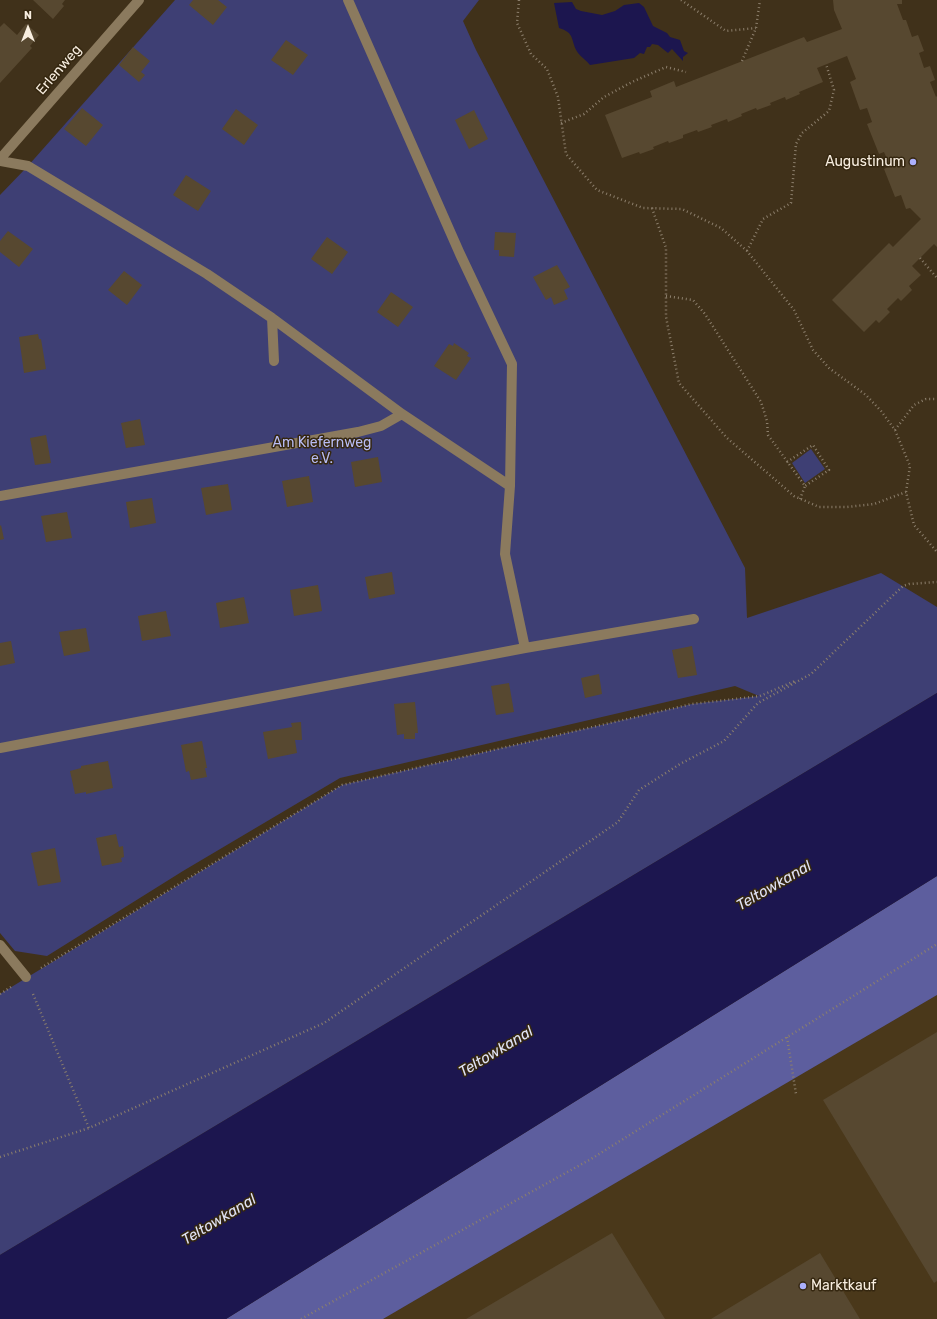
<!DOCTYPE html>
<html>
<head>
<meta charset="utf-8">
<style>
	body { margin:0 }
	#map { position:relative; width:937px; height:1319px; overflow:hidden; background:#40311a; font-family:Rubik,sans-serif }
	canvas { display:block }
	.north { position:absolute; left:8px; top:8px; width:40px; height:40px; -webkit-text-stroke:3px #352710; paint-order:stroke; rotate:0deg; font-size:11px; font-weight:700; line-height:16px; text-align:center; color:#f8eee0 }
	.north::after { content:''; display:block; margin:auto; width:14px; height:18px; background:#f8eee0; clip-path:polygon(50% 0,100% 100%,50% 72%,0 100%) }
</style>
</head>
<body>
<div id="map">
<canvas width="937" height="1319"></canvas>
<div class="north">N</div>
</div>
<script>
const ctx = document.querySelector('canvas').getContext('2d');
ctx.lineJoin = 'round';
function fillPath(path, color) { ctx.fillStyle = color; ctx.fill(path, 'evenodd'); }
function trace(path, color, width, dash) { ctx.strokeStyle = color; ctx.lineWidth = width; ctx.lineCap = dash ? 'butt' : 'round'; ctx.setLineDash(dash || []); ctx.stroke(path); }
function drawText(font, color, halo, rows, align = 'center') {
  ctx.font = font + ' Rubik,sans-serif'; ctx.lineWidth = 3; ctx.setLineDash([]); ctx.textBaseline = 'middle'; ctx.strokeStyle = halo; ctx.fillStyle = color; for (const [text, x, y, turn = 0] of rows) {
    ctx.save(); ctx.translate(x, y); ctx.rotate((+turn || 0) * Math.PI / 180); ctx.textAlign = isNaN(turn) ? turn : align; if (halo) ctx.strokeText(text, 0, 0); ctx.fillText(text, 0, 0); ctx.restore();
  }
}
const built = new Path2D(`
	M937,995V1319H383Z`);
const green = new Path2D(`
	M175,0H479L463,21L476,50L745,568L747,618L881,573L937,607V693L0,1255V994L342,785L692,704L759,696L735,686L340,778L183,871L47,956L15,951L0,933V195L27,167Z
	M811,449L825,469L805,483L792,463Z`);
const forest = new Path2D(`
	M937,876V995L383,1319H226Z`);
const water = new Path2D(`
	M572,2L576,9L581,11L602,15L615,11L624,5L639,3L644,7L653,26L667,33L670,37L680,40L684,51L688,53L683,57V61L672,49L668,53L658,45L652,44L650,47H647L644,54L640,53L634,58L590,65C587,61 581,57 578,53C570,41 576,33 559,28L554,3Z
	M937,693V876L226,1319H0V1255Z`);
const building = new Path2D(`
	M33,0H65L62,4L64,6L53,19Z
	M193,0H218L227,7L213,25L189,5Z
	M833,0H902V4H897L903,20H906L912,37L918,35L924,51L919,53L924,68L930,66L935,80L930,82L936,97L937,96V247L934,244L912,266L921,275L909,286L912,290L901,301L898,298L887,309L890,312L879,323L876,320L864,332L832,300L889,243L893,247L921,219L910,208L906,209L901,195L895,197L884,169L890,166L884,152L879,154L867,124L872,122L867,108L860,110L850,82L856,79L847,56L817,68L823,82L799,92L800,94L786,100L785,97L770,103L771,105L757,110L756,108L741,114L742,116L728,122L727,119L711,125L712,127L698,132L697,130L683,135V138L669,143L668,141L653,147L654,149L640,154L639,152L622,158L605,115L652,97L650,91L674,81L676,87L804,37L807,42L842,29L834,10Z
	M4,23L17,35L26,24L39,35L30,46L32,48L0,83V27Z
	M286,40L308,55L293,75L271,60Z
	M133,47L150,61L141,72L145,75L139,82L119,65Z
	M82,108L103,125L86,146L64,129Z
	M236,109L258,125L244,145L222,129Z
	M474,110L488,139L469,149L455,120Z
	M186,175L211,191L198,211L173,195Z
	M8,231L33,249L19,267L0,252V241Z
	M495,232L516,233L514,257L499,256V250H494Z
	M327,237L348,252L332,274L311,259Z
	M557,265L570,287L564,290L568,299L554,305L551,297L546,300L533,277Z
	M124,271L142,285L127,305L108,290Z
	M391,292L413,307L398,327L377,312Z
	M38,334L39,339H41L46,369L24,373L19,337Z
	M454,343L469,353L467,356L471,358L456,380L434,366L449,344L453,346Z
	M140,419L145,445L126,448L121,423Z
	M46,435L51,463L35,465L30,438Z
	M378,457L382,482L355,487L351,462Z
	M309,476L313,502L287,507L282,481Z
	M228,484L232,510L206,515L201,488Z
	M152,498L156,523L130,528L126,502Z
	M67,512L72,538L46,542L41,516Z
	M1,525L4,539L0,540V526Z
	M392,572L395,594L369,599L365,577Z
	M318,585L322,611L294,616L290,590Z
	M244,597L249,623L220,628L216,603Z
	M166,611L171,636L142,641L138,616Z
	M86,628L90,651L64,656L59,632Z
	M11,641L15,663L0,666V643Z
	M692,646L697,675L678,678L672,650Z
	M599,674L602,694L585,698L581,678Z
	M509,683L514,712L496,715L491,686Z
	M415,702L418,733H415V739H404V734L397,735L394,704Z
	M301,722L302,740H295L297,753L268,759L263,732L292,727L291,723Z
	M202,741L207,768H205L207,777L191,780L189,771L186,772L181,745Z
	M108,761L113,788L86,794V792L75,794L70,771L81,768V766Z
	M116,834L119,847L123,846L124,857L121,858L122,862L102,866L96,838Z
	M55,848L61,882L38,886L31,853Z
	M937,1032V1281L934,1283L823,1100Z
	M612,1233L665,1319H466Z
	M820,1253L860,1319H711Z`);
const path = new Path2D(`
	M519,0L517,23L531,54L547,69L558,97L566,154L597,190L643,208L682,209L721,228L747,251L794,310L813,350L829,368L866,395L881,411L895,430L910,466L906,492L914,525L937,552
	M681,0L726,31L756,28
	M742,61L756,28L760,0
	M561,123L584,114L604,97L632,82L666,67L686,72
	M652,208L666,248V317L679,383L727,438L794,496L819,507H847L874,504L906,492
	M747,251L763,219L791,203L796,144L802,133L829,111L834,90L826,64
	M920,258L937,278
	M666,296L693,300L705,314L761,402L767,421L768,435L805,486L800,499
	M895,430L914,405L926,399H937
	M787,462L813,445L829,470L805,486
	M41,968L342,785L692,704L760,696L795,681
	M0,994L11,987
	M33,994L89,1128L324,1023L618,822L639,790L680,764L724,741L758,703L811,674L903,586L909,584L937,582
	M787,1037L796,1094
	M0,1157L89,1128
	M301,1319L591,1159L937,944`);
const minor = new Path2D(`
	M348,0L460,254L512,364L510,486L505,554L525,648
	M0,159L139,0
	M0,161L28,166L207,274L272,318L402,414L510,486
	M272,318L274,361
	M0,496L358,432L381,426L402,414
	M0,748L525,648L694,619
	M0,945L26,977`);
const markers = [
	[913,162,4,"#abaffb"],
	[803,1286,4,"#abaffb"]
];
const streetNames = [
	["Erlenweg",59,70,-49]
];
const poiNames = [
	["Augustinum",905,162],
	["Marktkauf",811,1286,"left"]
];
const parkNames = [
	["Am Kiefernweg",322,443],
	["e.V.",322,459]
];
const waterNames = [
	["Teltowkanal",774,886,-30],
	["Teltowkanal",496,1052,-31],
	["Teltowkanal",219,1220,-31]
];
fillPath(built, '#4a381a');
fillPath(green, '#3e3f74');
fillPath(forest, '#5d5e9e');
fillPath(water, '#1c164f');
fillPath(building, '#574830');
trace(path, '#8c7f6c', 2.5, [1, 3]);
trace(minor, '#8b7a5e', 10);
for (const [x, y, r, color] of markers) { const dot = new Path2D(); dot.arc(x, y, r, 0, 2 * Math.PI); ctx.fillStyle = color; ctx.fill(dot); trace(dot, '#352710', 1.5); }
drawText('14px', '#f8eee0', '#352710', streetNames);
drawText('14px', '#f8eee0', '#352710', poiNames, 'right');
drawText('14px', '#b8bcf4', '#352710', parkNames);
drawText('italic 15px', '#e1e3f6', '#352710', waterNames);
</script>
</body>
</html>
